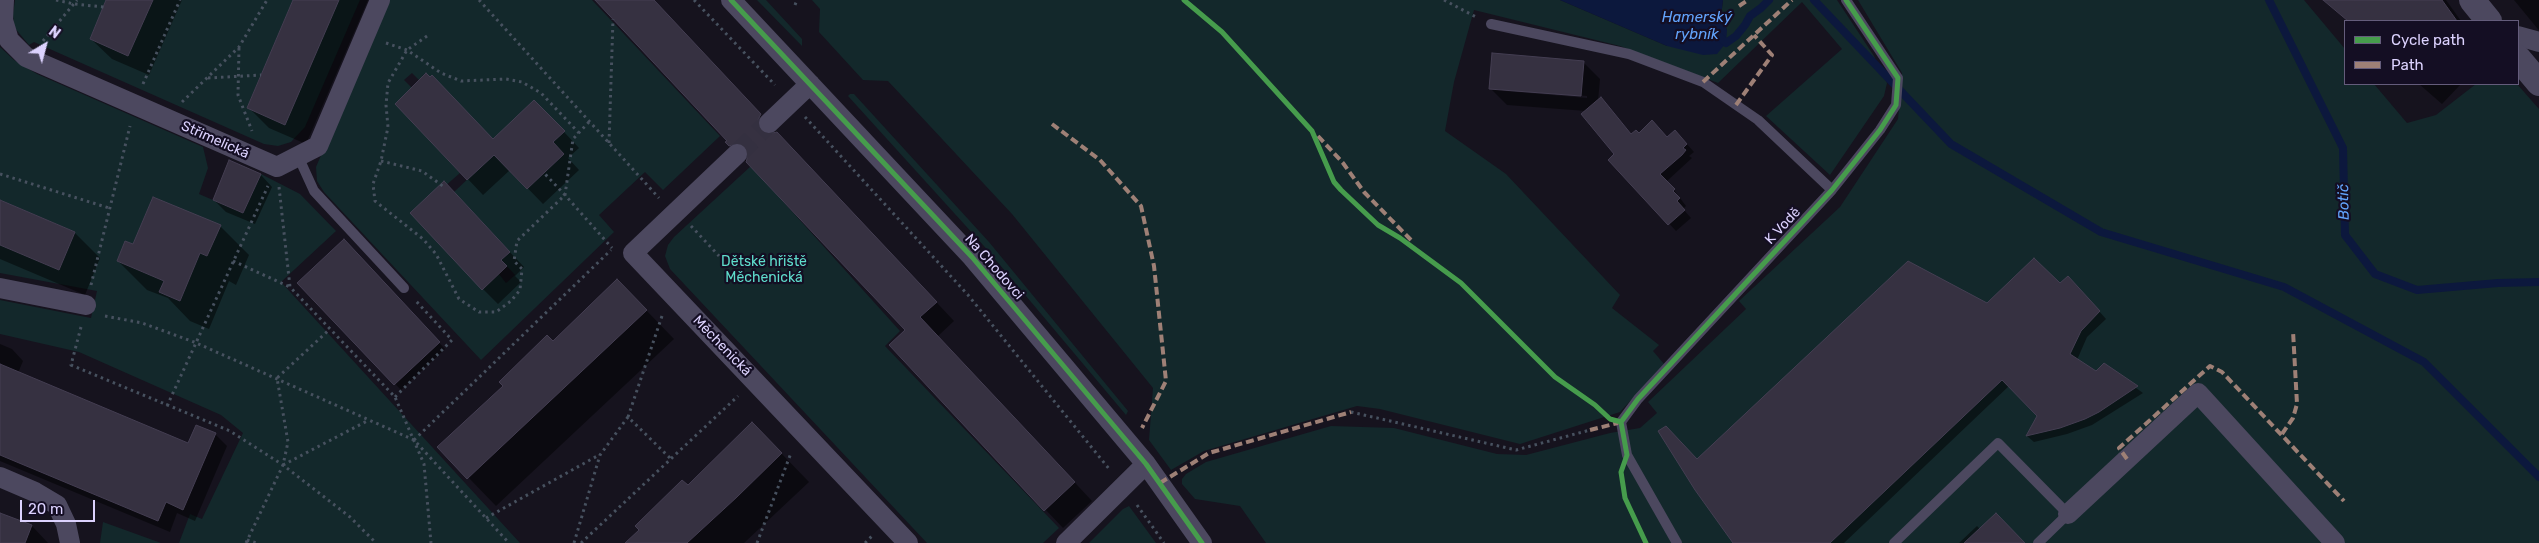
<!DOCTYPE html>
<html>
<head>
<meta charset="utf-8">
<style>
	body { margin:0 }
	#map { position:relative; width:2539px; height:543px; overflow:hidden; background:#16131e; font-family:Rubik,sans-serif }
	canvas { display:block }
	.legend { position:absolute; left:2344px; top:20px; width:175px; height:65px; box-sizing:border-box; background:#140e23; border:1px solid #645c7b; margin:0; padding:6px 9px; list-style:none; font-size:15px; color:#dcd2fe }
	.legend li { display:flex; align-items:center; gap:10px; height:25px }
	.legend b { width:25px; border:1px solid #645c7b }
	.north { position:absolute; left:20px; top:20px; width:50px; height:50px; -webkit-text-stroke:4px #140e23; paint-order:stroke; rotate:37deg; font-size:14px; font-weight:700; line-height:20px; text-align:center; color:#dcd2fe }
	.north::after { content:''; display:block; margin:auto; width:18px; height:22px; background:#dcd2fe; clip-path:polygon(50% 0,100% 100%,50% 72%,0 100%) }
	.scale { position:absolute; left:20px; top:500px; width:75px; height:22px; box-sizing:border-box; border:2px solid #dcd2fe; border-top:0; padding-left:6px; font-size:15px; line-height:18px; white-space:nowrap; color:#dcd2fe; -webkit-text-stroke:4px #140e23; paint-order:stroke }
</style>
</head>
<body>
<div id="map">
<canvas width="2539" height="543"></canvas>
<ul class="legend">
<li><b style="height:6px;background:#469c4c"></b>Cycle path</li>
<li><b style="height:6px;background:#9e8076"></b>Path</li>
</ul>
<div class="north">N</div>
<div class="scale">20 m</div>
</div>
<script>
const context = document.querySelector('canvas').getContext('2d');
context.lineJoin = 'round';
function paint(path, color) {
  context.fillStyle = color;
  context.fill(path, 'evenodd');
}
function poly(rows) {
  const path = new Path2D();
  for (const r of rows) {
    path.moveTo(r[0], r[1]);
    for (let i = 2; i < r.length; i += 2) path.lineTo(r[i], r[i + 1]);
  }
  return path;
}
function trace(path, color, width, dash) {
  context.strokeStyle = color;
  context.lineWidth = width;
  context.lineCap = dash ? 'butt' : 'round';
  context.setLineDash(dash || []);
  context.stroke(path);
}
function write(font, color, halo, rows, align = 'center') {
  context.font = font + ' Rubik,sans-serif';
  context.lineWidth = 4.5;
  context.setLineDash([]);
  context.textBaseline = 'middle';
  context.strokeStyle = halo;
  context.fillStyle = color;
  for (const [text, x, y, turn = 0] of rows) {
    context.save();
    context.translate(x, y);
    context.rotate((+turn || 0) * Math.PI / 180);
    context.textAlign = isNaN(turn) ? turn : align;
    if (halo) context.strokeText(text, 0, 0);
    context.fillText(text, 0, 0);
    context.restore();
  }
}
const green = poly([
	[15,0,106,0,90,39,128,55,153,0,293,0,247,108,339,0,360,0,305,127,291,142,278,146,264,144,34,42,29,45,14,27,13,14],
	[388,0,592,0,720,136,663,190,645,172,599,215,614,232,481,360,324,192,317,181,316,167],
	[412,73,423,84,426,82,422,76,426,73,494,141,534,100,564,131,553,142,564,154,527,189,511,173,510,139,454,192,510,252,501,260,515,275,506,283,499,274,482,290,444,187,460,173,396,104,412,88,404,80],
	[757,0,766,0,802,39,802,46],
	[812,0,1560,0,1667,46,1727,30,1721,16,1723,0,1837,0,1874,56,1887,83,1884,96,1830,175,1766,116,1842,49,1802,2,1718,83,1620,46,1474,10,1454,82,1445,131,1506,174,1620,295,1612,308,1659,345,1653,351,1664,364,1620,412,1520,444,1380,409,1357,406,1204,451,1171,470,1149,440,1153,388,1012,214,888,81,863,80,819,32,820,9],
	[1858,0,2304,0,2345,49,2345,84,2374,84,2407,123,2436,115,2476,84,2517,84,2539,109,2539,543,1266,543,1240,506,1195,499,1182,484,1182,479,1186,474,1206,462,1331,426,1394,428,1497,454,1526,455,1610,433,1640,428,1657,413,1648,402,1746,309,1739,301,1840,207,1898,119,1902,73],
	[0,47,14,60,37,74,203,147,208,168,199,194,243,213,261,174,300,194,336,231,281,282,520,543,179,543,190,514,202,519,243,433,221,415,79,352,0,334,0,300,91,318,97,291,0,273,0,245,59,270,75,232,0,200],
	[153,197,215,237,207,256,200,253,180,300,160,292,164,281,117,261,125,241,133,244],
	[850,94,854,94,989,242,1128,411,1126,415,984,246,848,96],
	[751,166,900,331,885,346,1059,528,1043,543,927,543,670,269,665,256,668,245,674,237],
	[1129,506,1156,543,1089,543,1123,509],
	[103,522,161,543,100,543]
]);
const water = poly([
	[1560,0,1723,0,1721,16,1727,30,1726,43,1717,54,1703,55,1667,46]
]);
const shadow = poly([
	[108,0,182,0,149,75,112,59,91,39],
	[295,0,368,0,306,144,269,128,248,107],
	[597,0,653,0,954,321,938,336,1092,501,1063,528,890,346,907,330,730,145,729,141],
	[2328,0,2446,0,2461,21,2348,21],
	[2514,0,2539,0,2539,30,2537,28],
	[1583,62,1600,79,1598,101,1608,106,1632,135,1667,138,1675,131,1694,152,1689,156,1692,158,1667,181,1686,206,1683,209,1691,218,1676,231,1610,160,1616,154,1586,111,1507,105,1490,88],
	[1506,89,1587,96,1587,98,1506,91],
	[2419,84,2461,84,2442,104],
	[397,104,493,141,550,117,579,148,568,158,579,170,543,204,510,170,483,195],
	[229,161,261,175,272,187,255,224,226,212,214,200],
	[459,198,524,267,515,276,521,282,498,304,483,289],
	[0,201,75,233,100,258,85,295,0,259],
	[220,226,249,255,236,285,229,281,209,329,190,321,168,298,147,290,118,261,134,245],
	[344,241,445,349,401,390,299,283],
	[2060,284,2075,284,2106,319,2087,337,2077,360,2096,372,2104,365,2143,393,2092,425,2067,434,2034,442,2027,436,2039,416,2010,385,1844,543,1735,543,1697,460,1987,304],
	[645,309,674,339,496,506,439,447,553,343],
	[0,344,12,349,23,361,18,373,189,445,215,434,227,446,195,521,177,513,170,532,0,461],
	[780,452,809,482,744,543,627,543,688,487],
	[0,513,32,526,48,543,0,543],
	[1977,526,1980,529,2024,543,1959,543]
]);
const stream = poly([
	[1814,0,1951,144,2101,232,2284,287,2424,362,2539,477],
	[2269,0,2343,148,2345,235,2375,274,2417,290,2498,283,2539,282],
	[1720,37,1726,43,1736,36,1745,25,1750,16,1761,8,1769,0]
]);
const building = poly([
	[106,0,153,0,128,56,90,39,106,0],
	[293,0,339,0,285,125,247,108,293,0],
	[595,0,654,0,761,114,758,120,760,131,766,134,777,132,937,302,920,317,1075,482,1044,511,889,345,905,330,746,162,749,152,746,146,740,143,729,146,725,142,727,141,595,0],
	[2323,0,2442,0,2457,21,2348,21,2323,0],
	[1492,53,1584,61,1581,96,1489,89,1492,53],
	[426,73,430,77,432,75,493,139,534,100,565,131,553,142,564,154,527,189,494,155,467,180,395,104,426,73],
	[1601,97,1631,134,1636,130,1639,133,1652,120,1667,137,1675,130,1687,144,1683,148,1686,150,1682,155,1660,174,1675,189,1673,191,1680,198,1677,201,1685,210,1668,225,1608,160,1614,154,1581,114,1601,97],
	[229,160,261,174,243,213,213,200,229,160],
	[444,181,510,252,501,260,507,266,482,290,410,213,444,181],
	[153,197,221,225,207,256,200,253,180,301,159,292,164,281,117,261,125,241,133,244,153,197],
	[0,200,75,232,59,270,0,245,0,200],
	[344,239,440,342,394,385,297,283,344,239],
	[2034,258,2060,283,2068,276,2100,311,2081,331,2070,354,2096,371,2104,363,2138,386,2099,412,2085,419,2060,428,2026,436,2037,416,2002,380,1830,543,1733,543,1695,490,1658,431,1666,426,1697,459,1908,261,1987,303,2034,258],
	[617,279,647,310,467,479,437,447,503,386,499,382,547,335,553,341,617,279],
	[0,364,188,443,196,425,216,433,183,510,166,502,158,521,0,455,0,364],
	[752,422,782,453,737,497,687,543,625,543,639,530,635,526,682,480,688,485,752,422],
	[0,513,32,525,25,543,0,543,0,513],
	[1996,513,2025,543,1964,543,1996,513]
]);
const minorTunnel = poly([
	[737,154,769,123]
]);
const path = poly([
	[56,0,74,4,104,7],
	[479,0,659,198],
	[694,0,775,85],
	[1444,0,1476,17],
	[795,5,797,0],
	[427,36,407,50,388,83,386,105,388,127,381,161,373,184,375,201,423,239,436,254,459,299,479,312,496,312,511,301,520,290,522,269,514,261,517,241,565,195,544,173],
	[43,41,77,0],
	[386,43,407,50,441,73,461,81,506,79,522,82,541,93,579,133],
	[239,48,238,95,252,131],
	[208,78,261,75],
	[143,84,180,0],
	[182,102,239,47,267,0],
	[805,117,968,295,1110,470],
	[589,122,573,139,565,195,612,248],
	[609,143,613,19],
	[381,161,422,171,444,187],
	[0,174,109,208],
	[279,187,290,287,395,397,424,464,431,543],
	[691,226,719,256],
	[233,261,290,287],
	[91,285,130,126],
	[105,316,142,323,194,342,414,440,509,543],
	[81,327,71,365,230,431,283,465,350,517,376,543],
	[395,397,452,340,416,301],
	[167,406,268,186],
	[1351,412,1516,450,1590,430],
	[628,417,662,316],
	[414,440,611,250],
	[283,465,369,420],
	[1137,505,1164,543],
	[486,518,599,455],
	[247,540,257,543],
	[246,543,283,465,288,442,277,378,330,329],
	[574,543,600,455,628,417,671,459],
	[581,543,738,396],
	[757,543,791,453],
	[865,543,872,536]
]);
const service = poly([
	[1491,24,1629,54,1703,82,1758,120,1832,190],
	[298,156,314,191,404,288],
	[1677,543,1627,455,1621,422,1638,399,1832,190,1880,130,1896,105,1898,78,1846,0],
	[1894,543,1998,443,2068,514,2038,543]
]);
const minor = poly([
	[4,0,3,20,9,40,26,57,277,167,318,146,380,0],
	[731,0,972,257,1146,464,1202,543],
	[2518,36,2539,42],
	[769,123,810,84],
	[737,154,633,253,908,543],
	[0,288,86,305],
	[0,477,35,492,57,505,66,524,70,543],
	[2068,514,2198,393,2335,543],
	[1066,543,1146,464]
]);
const tertiary = poly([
	[2472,0,2489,21],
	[2518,58,2539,83]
]);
const quiet = poly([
	[1739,6,1748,0],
	[1703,82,1792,0],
	[1736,105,1772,55,1754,35],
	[1052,124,1100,160,1141,206,1154,266,1166,381,1142,428],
	[1318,136,1343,163,1364,192,1411,240],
	[1590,430,1618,423],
	[2282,434,2293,418,2297,404,2293,331],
	[2127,459,2119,448,2210,366,2222,372,2344,501],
	[1160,483,1209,453,1351,412]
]);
const cycleway = poly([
	[731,0,972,257,1146,464,1202,543],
	[1184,0,1222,32,1312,131,1334,182,1341,190,1378,225,1400,238,1461,283,1555,377,1595,405,1610,419,1621,422],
	[1646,543,1625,498,1621,472,1627,455,1621,422,1638,399,1832,190,1880,130,1896,105,1898,78,1846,0]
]);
const streetNames = [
	["Střimelická",215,140,24],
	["K Vodě",1783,226,-47],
	["Na Chodovci",994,267,49],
	["Měchenická",722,346,46]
];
const parkNames = [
	["Dětské hřiště",764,262],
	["Měchenická",764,278]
];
const waterNames = [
	["Hamerský",1697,18],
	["rybník",1697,35],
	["Botič",2344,202,-91]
];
paint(green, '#13282b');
paint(water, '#0c183d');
paint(shadow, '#0007');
trace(stream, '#0c183d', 8);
paint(building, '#363141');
trace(building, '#443e52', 1);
trace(minorTunnel, '#343040', 20, [20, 10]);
trace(path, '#47515f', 3, [2.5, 4]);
trace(service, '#4c485f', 10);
trace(minor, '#4c485f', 20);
trace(tertiary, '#4c485f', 26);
trace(quiet, '#9e8076', 4, [8, 4]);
trace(cycleway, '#469c4c', 5);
write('14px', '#dcd2fe', '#140e23', streetNames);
write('14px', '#5fddcc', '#140e23', parkNames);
write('italic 15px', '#62a3fc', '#140e23', waterNames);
</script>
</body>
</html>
